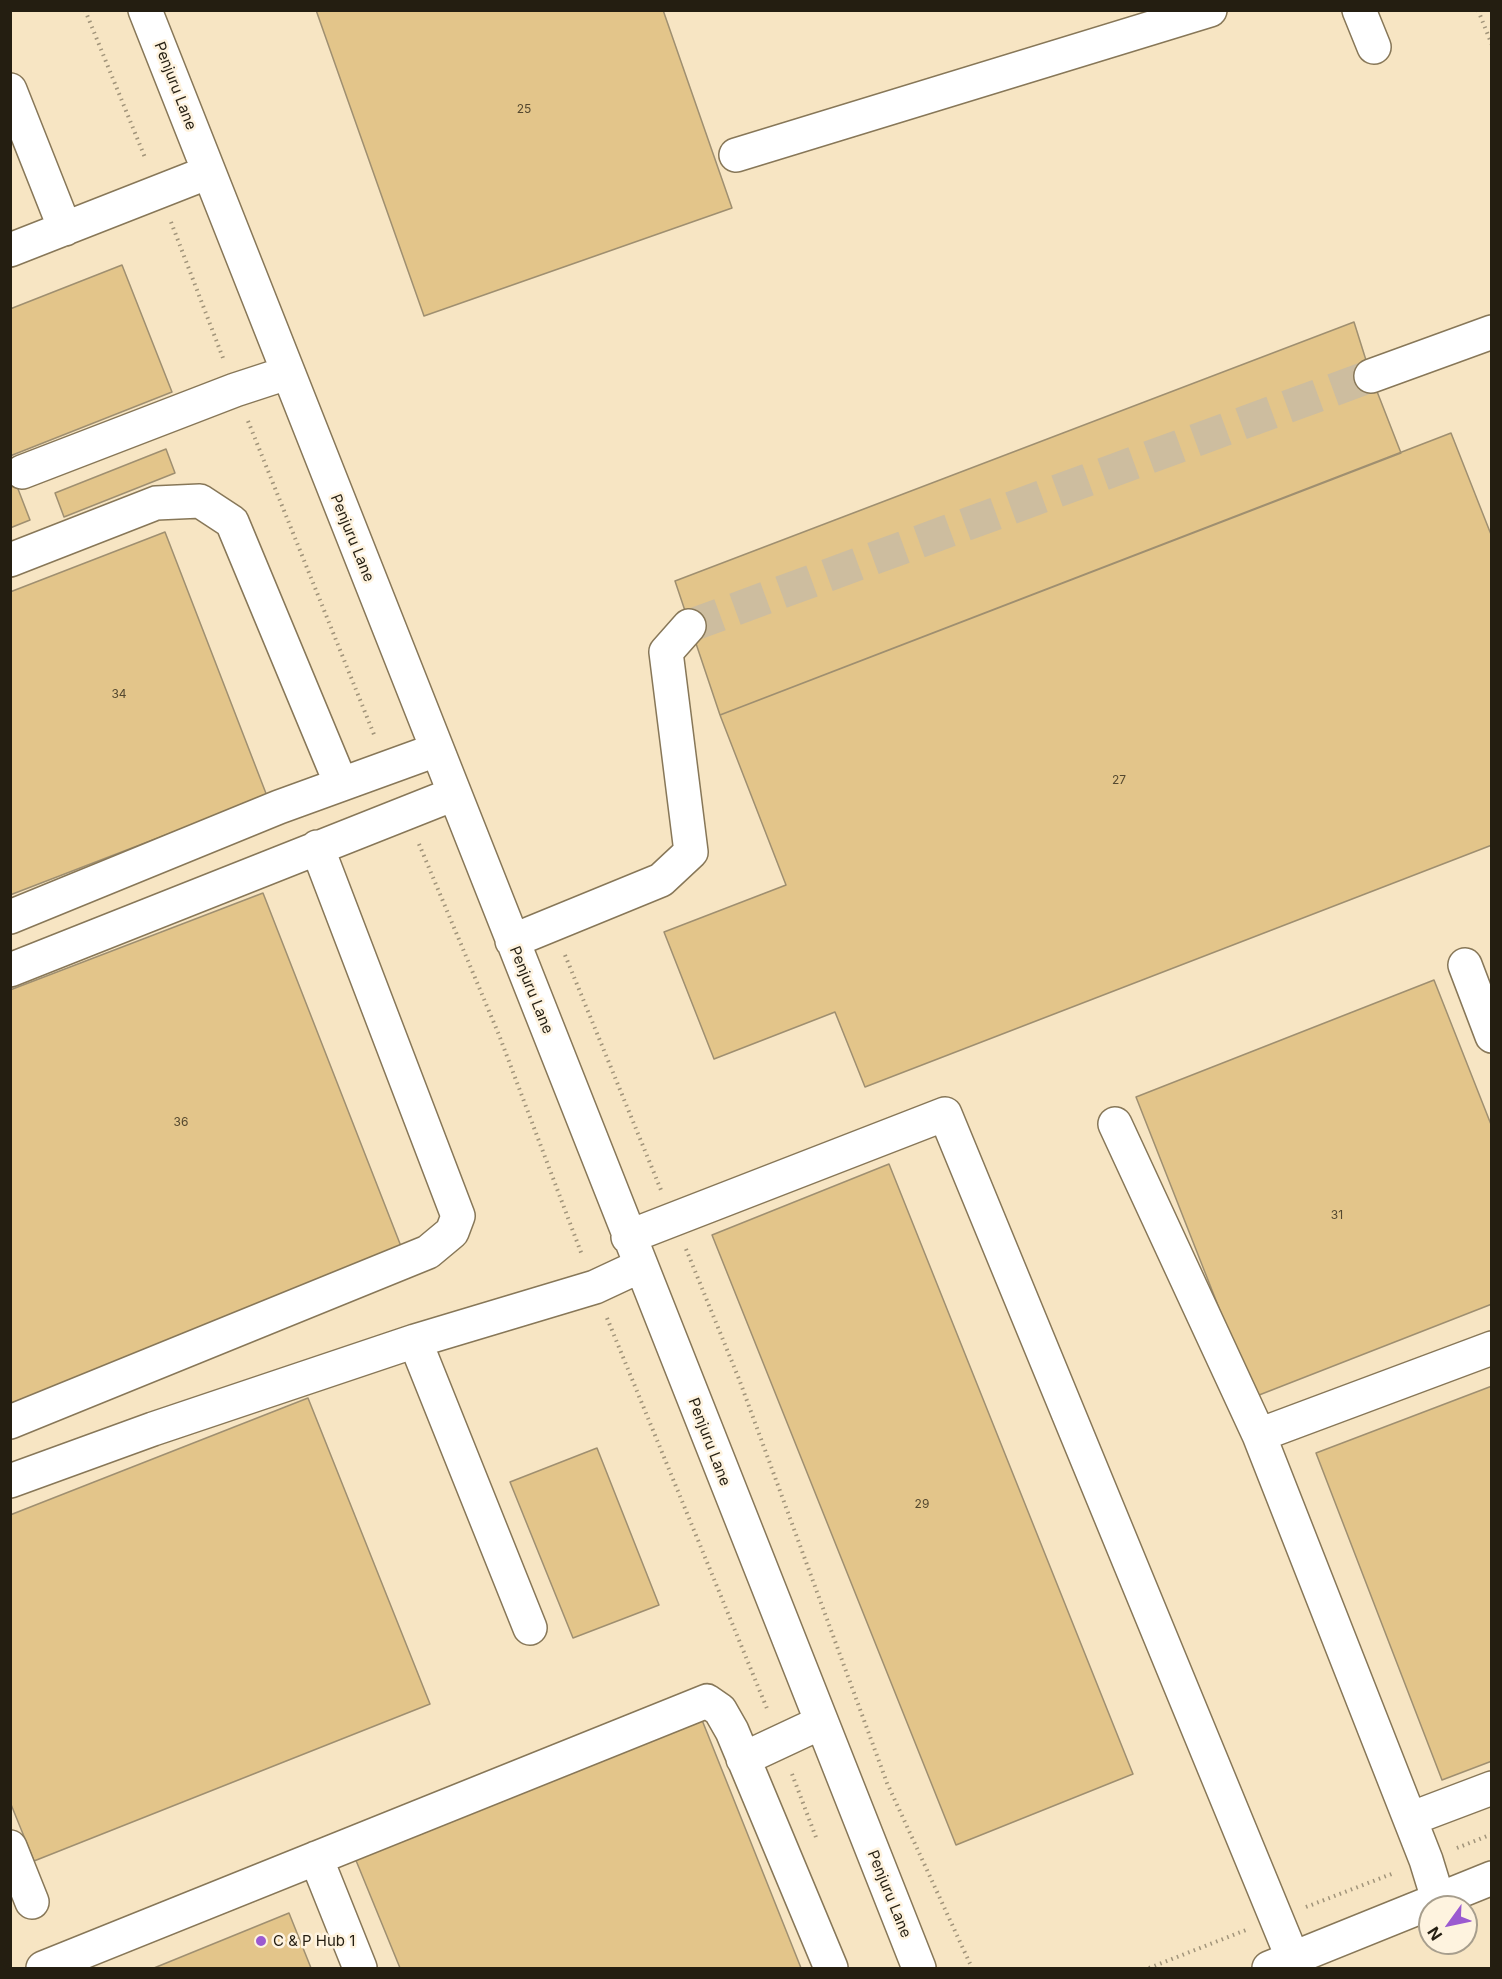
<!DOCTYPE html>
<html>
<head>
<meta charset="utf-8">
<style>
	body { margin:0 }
	#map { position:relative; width:1502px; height:1979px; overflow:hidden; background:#f7e5c3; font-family:Inter,sans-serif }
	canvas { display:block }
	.frame { position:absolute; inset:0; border:12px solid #241e11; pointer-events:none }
	.north { position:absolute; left:1418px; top:1895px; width:60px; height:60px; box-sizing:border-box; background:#fef3df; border:2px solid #a79e8d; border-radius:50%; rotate:237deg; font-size:16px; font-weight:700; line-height:24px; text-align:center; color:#241e11 }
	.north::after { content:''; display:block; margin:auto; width:21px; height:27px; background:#9b5ad0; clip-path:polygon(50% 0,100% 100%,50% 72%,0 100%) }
</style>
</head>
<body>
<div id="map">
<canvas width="1502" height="1979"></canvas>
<div class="frame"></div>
<div class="north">N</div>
</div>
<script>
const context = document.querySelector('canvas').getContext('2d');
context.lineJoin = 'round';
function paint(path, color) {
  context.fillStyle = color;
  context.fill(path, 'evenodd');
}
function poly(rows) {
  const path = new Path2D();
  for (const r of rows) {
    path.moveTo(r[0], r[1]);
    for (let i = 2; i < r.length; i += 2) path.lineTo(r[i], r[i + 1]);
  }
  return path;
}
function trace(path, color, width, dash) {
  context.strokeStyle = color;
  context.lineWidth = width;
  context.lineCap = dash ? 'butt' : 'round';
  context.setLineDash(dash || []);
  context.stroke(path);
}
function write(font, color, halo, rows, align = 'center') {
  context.font = font + ' Inter,sans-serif';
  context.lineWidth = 5;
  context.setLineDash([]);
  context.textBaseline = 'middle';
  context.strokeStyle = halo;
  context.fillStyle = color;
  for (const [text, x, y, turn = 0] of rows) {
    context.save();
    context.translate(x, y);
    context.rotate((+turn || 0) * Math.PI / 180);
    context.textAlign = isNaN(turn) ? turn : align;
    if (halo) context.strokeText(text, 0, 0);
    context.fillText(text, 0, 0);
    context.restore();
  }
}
const building = poly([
	[316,10,663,10,732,208,424,316,316,10],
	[122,265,172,392,10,456,10,309,122,265],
	[1354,322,1371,376,1401,453,720,715,675,581,1354,322],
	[1451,433,1492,537,1492,845,865,1087,835,1012,714,1059,664,932,786,885,720,715,1451,433],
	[166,449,175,473,64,517,55,493,166,449],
	[13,476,30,520,10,528,10,477,13,476],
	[165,532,267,796,10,895,10,592,165,532],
	[263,893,404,1254,10,1407,10,990,263,893],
	[1434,980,1492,1127,1492,1304,1254,1397,1136,1097,1434,980],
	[889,1164,1133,1774,956,1845,712,1235,889,1164],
	[1492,1386,1492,1761,1442,1780,1316,1453,1492,1386],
	[308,1398,430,1704,34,1861,10,1802,10,1515,308,1398],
	[597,1448,659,1605,573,1638,510,1482,597,1448],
	[702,1720,801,1968,400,1968,355,1858,702,1720],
	[289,1913,311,1968,154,1968,289,1913]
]);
const minorTunnel = poly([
	[689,626,1371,376]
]);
const path = poly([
	[85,10,146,160],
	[1478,10,1492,45],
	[171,222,223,358],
	[248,421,375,737],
	[419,844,499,1035,582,1255],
	[565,955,661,1190],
	[686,1249,739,1379,887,1783,972,1968],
	[607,1318,768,1711],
	[792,1774,817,1840],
	[1457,1848,1492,1834],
	[1306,1907,1394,1873],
	[1149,1968,1246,1930]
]);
const minor = poly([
	[145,10,919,1968],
	[1359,10,1374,47],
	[10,90,65,229],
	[736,155,1210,10],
	[10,250,209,172],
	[1371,376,1492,332],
	[22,472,235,390,287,373],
	[10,560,156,503,200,501,232,522,341,784],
	[10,917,279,807,436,750],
	[512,941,661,880,691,852,666,652,689,626],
	[1465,965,1492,1036],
	[10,970,454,794],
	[1115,1124,1259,1435,1426,1860,1438,1899],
	[628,1237,945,1114,1293,1959],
	[415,1341,530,1628],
	[10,1422,428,1252,452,1232,458,1216,317,847],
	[1259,1435,1492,1348],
	[10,1481,153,1429,415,1341,595,1287,640,1266],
	[743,1759,820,1723],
	[1410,1819,1492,1788],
	[10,1847,32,1902],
	[316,1858,360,1968],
	[43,1968,707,1701,720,1710,732,1731,831,1968],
	[1269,1968,1492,1878]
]);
const markers = [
	[261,1941,6,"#9b5ad0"]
];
const numberNames = [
	["25",524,109],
	["34",119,694],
	["27",1119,780],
	["36",181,1122],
	["31",1337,1215],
	["29",922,1504]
];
const streetNames = [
	["Penjuru Lane",175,86,69],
	["Penjuru Lane",352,538,68],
	["Penjuru Lane",531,990,68],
	["Penjuru Lane",709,1442,69],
	["Penjuru Lane",889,1894,68]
];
const poiNames = [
	["C & P Hub 1",273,1941]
];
paint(building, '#e3c58a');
trace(building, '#9f8f70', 1.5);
trace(minorTunnel, '#cdbd9f', 33, [33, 16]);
trace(minor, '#877758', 36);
trace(path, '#a1947a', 4, [1.5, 4.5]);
trace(minor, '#fff', 33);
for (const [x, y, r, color] of markers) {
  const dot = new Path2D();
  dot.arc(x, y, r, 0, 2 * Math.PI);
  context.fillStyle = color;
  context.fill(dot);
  trace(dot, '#fef3df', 2);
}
write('12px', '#54482f', null, numberNames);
write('15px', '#241e11', '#fef3df', streetNames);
write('15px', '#241e11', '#fef3df', poiNames, 'left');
</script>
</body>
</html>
